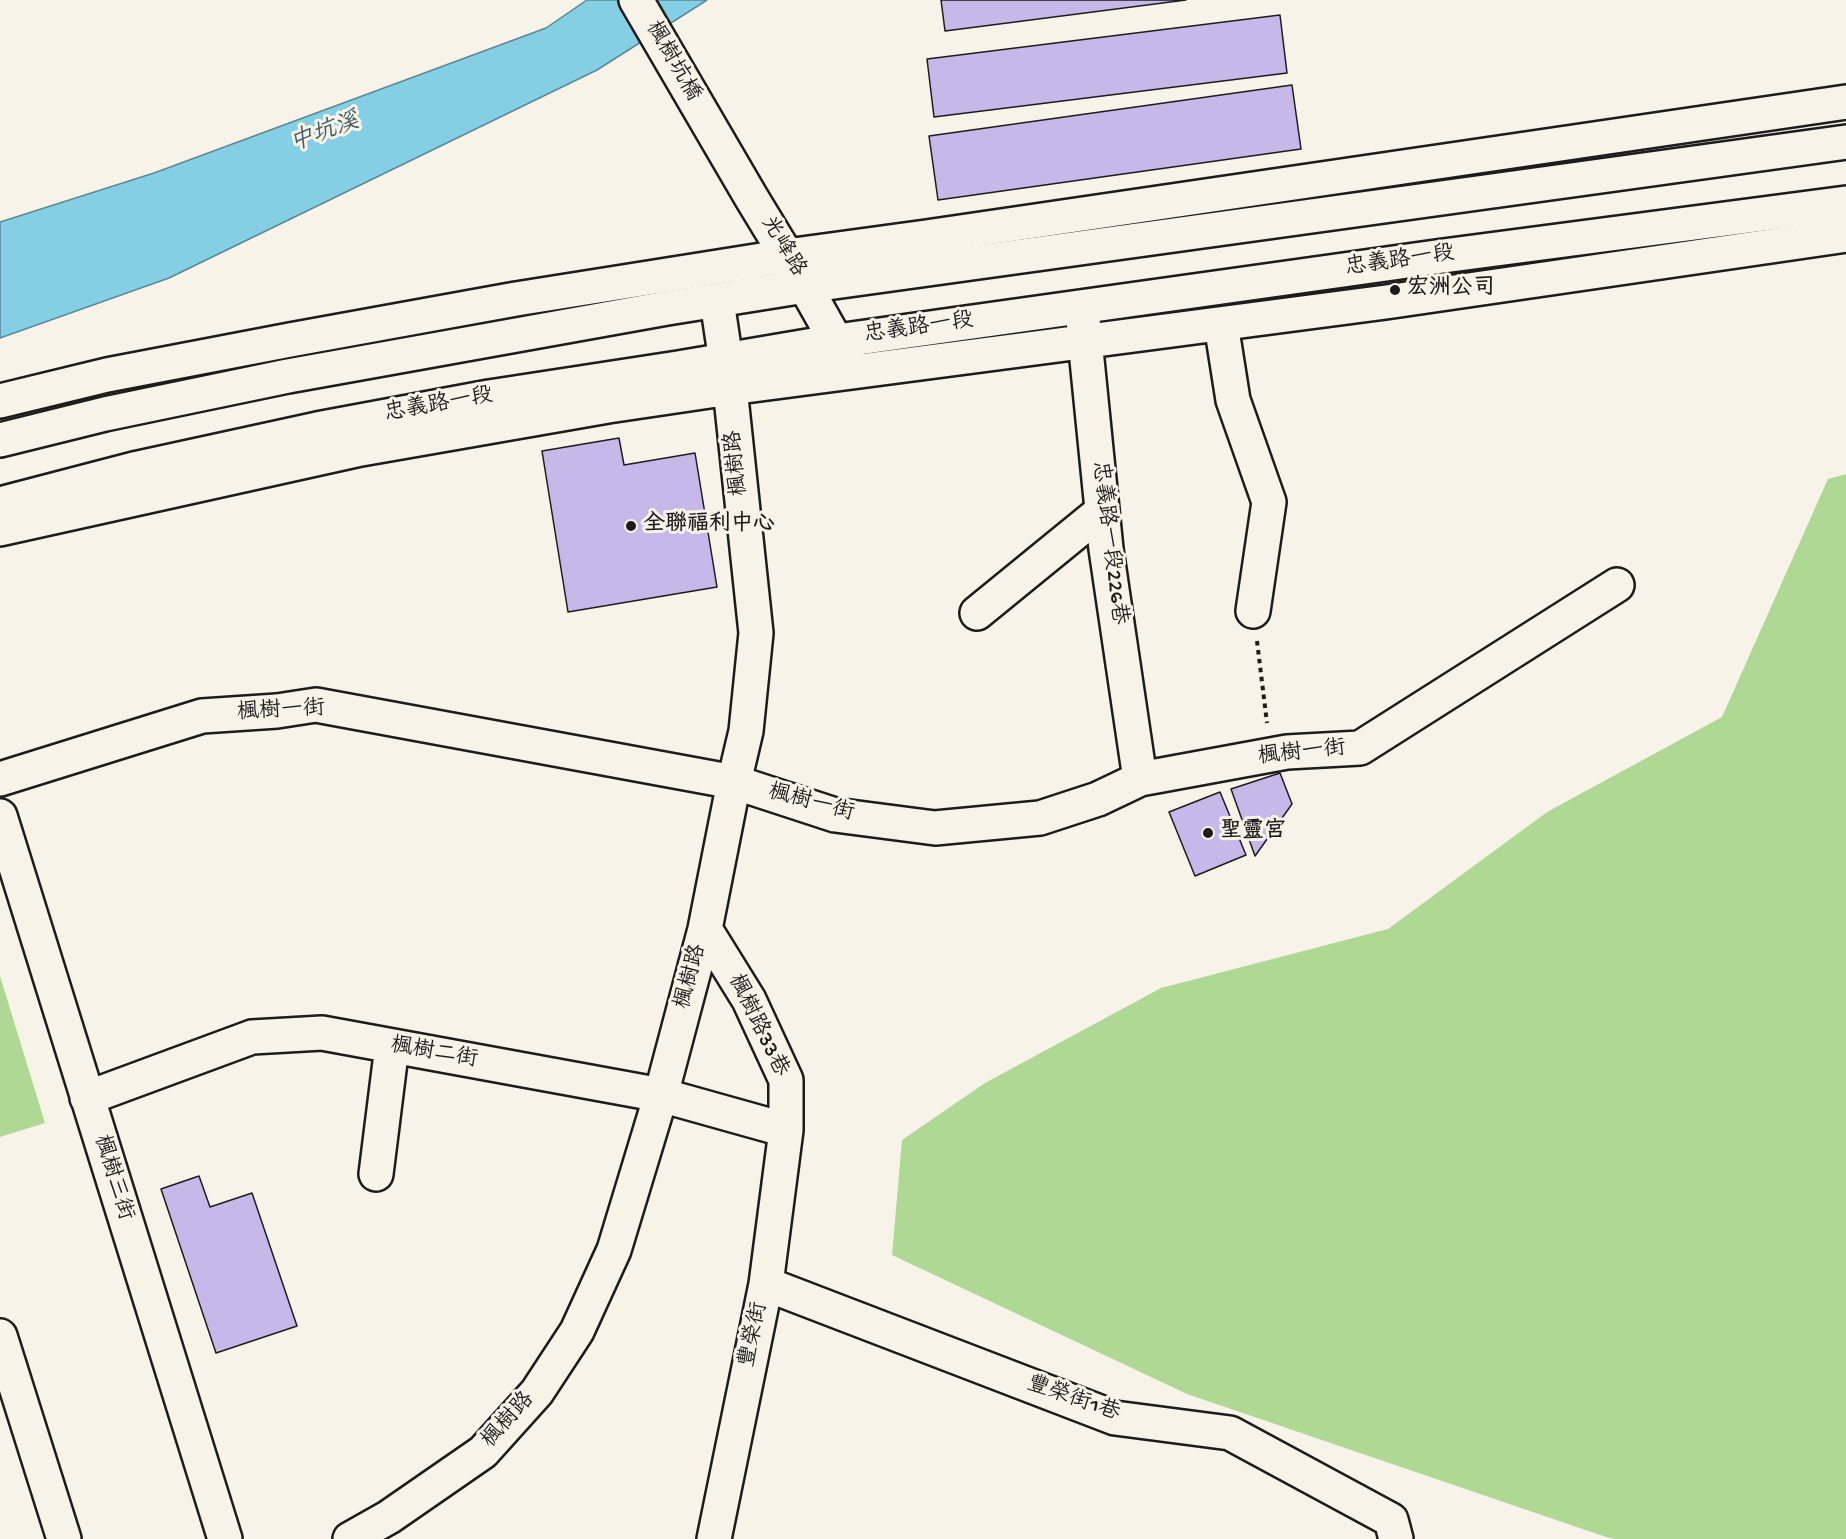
<!DOCTYPE html>
<html>
<head>
<meta charset="utf-8">
<style>
	body { margin:0 }
	canvas { display:block; background:#f7f3e8 }
</style>
</head>
<body>
<canvas width="1846" height="1539"></canvas>
<script>
const context = document.querySelector('canvas').getContext('2d');
context.lineJoin = 'round';
function paint(path, color) {
  context.fillStyle = color;
  context.fill(path, 'evenodd');
}
function poly(rows) {
  const path = new Path2D();
  for (const r of rows) {
    path.moveTo(r[0], r[1]);
    for (let i = 2; i < r.length; i += 2) path.lineTo(r[i], r[i + 1]);
  }
  return path;
}
function trace(path, color, width, dash) {
  context.strokeStyle = color;
  context.lineWidth = width;
  context.lineCap = dash ? 'butt' : 'round';
  context.setLineDash(dash || []);
  context.stroke(path);
}
function write(font, color, halo, rows, align = 'center') {
  context.font = font + ' "Gochi Hand","LXGW WenKai TC",sans-serif';
  context.lineWidth = 6;
  context.setLineDash([]);
  context.textBaseline = 'middle';
  context.strokeStyle = halo;
  context.fillStyle = color;
  for (const [text, x, y, turn = 0] of rows) {
    context.save();
    context.translate(x, y);
    context.rotate((+turn || 0) * Math.PI / 180);
    context.textAlign = isNaN(turn) ? turn : align;
    if (halo) context.strokeText(text, 0, 0);
    context.fillText(text, 0, 0);
    context.restore();
  }
}
const green = poly([
	[1846,474,1846,1539,1615,1539,1606,1537,1187,1394,892,1255,902,1140,985,1083,1161,988,1388,929,1547,812,1722,717,1828,479],
	[0,976,45,1123,0,1137]
]);
const water = poly([
	[587,0,707,0,597,70,169,278,0,338,0,222,154,173,546,28,587,0]
]);
const building = poly([
	[941,0,1186,0,945,31,941,0],
	[1280,15,1287,73,934,117,927,59,1280,15],
	[1292,85,1301,149,938,200,929,136,1292,85],
	[619,438,624,465,695,453,717,587,568,612,542,451,619,438],
	[1280,773,1292,804,1255,856,1231,789,1280,773],
	[1220,792,1246,855,1195,876,1169,812,1220,792],
	[199,1176,210,1207,252,1193,297,1326,216,1353,161,1189,199,1176]
]);
const path = poly([
	[1257,641,1267,723]
]);
const minor = poly([
	[636,0,751,197,805,286,850,366],
	[1083,320,1106,549,1140,779],
	[1221,324,1233,400,1269,502,1253,611],
	[0,401,107,375,290,340,516,299,787,256,926,237,1846,102],
	[0,529,361,449,608,406,730,388,1386,302,1846,235],
	[977,613,1102,511],
	[0,779,202,716,277,711,316,705,734,782,835,815,935,828,1040,818,1098,799,1140,779,1287,752,1360,748,1617,585],
	[0,816,225,1539],
	[705,929,749,1000,786,1080,786,1130,766,1284,714,1539],
	[87,1098,252,1037,322,1033,661,1095,786,1130],
	[376,1174,392,1046],
	[766,1284,1115,1418,1230,1433,1391,1520,1396,1539],
	[0,1336,64,1539],
	[350,1539,389,1517,483,1452,537,1392,577,1331,614,1250,661,1095,705,929,734,782,746,731,756,633,730,388,717,301]
]);
const major = poly([
	[0,440,105,414,288,376,667,308,805,286,1846,142],
	[0,504,138,468,317,429,489,397,678,368,837,341,1443,256,1846,203]
]);
const markers = [
	[1395,290,6,"#1c1c1c"],
	[631,526,6,"#1c1c1c"],
	[1208,833,6,"#1c1c1c"]
];
const streetNames = [
	["楓樹坑橋",672,62,60],
	["光峰路",782,247,59],
	["忠義路一段",1400,262,-8],
	["忠義路一段",919,329,-8],
	["忠義路一段",439,406,-10],
	["楓樹路",738,463,-96],
	["忠義路一段226巷",1108,543,83],
	["楓樹一街",281,712,-3],
	["楓樹一街",1302,754,-6],
	["楓樹一街",811,804,15],
	["楓樹路",692,977,-75],
	["楓樹路33巷",757,1026,64],
	["楓樹二街",434,1054,10],
	["楓樹三街",112,1178,73],
	["豐榮街",755,1335,-78],
	["豐榮街1巷",1073,1400,19],
	["楓樹路",509,1421,-48]
];
const poiNames = [
	["宏洲公司",1407,290],
	["全聯福利中心",643,526],
	["聖靈宮",1220,833]
];
const waterNames = [
	["中坑溪",325,134,-20]
];
paint(green, '#b0d895');
paint(water, '#85cfe5');
trace(water, '#5b8795', 1.5);
paint(building, '#c7b8e9');
trace(building, '#1c1c1c', 1.5);
trace(minor, '#1c1c1c', 38);
trace(major, '#1c1c1c', 38);
trace(path, '#1c1c1c', 4, [4.5, 4.5]);
trace(minor, '#f7f3e8', 33);
trace(major, '#f7f3e8', 33);
for (const [x, y, r, color] of markers) {
  const dot = new Path2D();
  dot.arc(x, y, r, 0, 2 * Math.PI);
  context.fillStyle = color;
  context.fill(dot);
  trace(dot, '#f7f3e8', 2);
}
write('22px', '#1c1c1c', '#f7f3e8', streetNames);
write('bold 22px', '#1c1c1c', '#f7f3e8', poiNames, 'left');
write('italic 24px', '#415b62', '#f7f3e8', waterNames);
</script>
</body>
</html>
